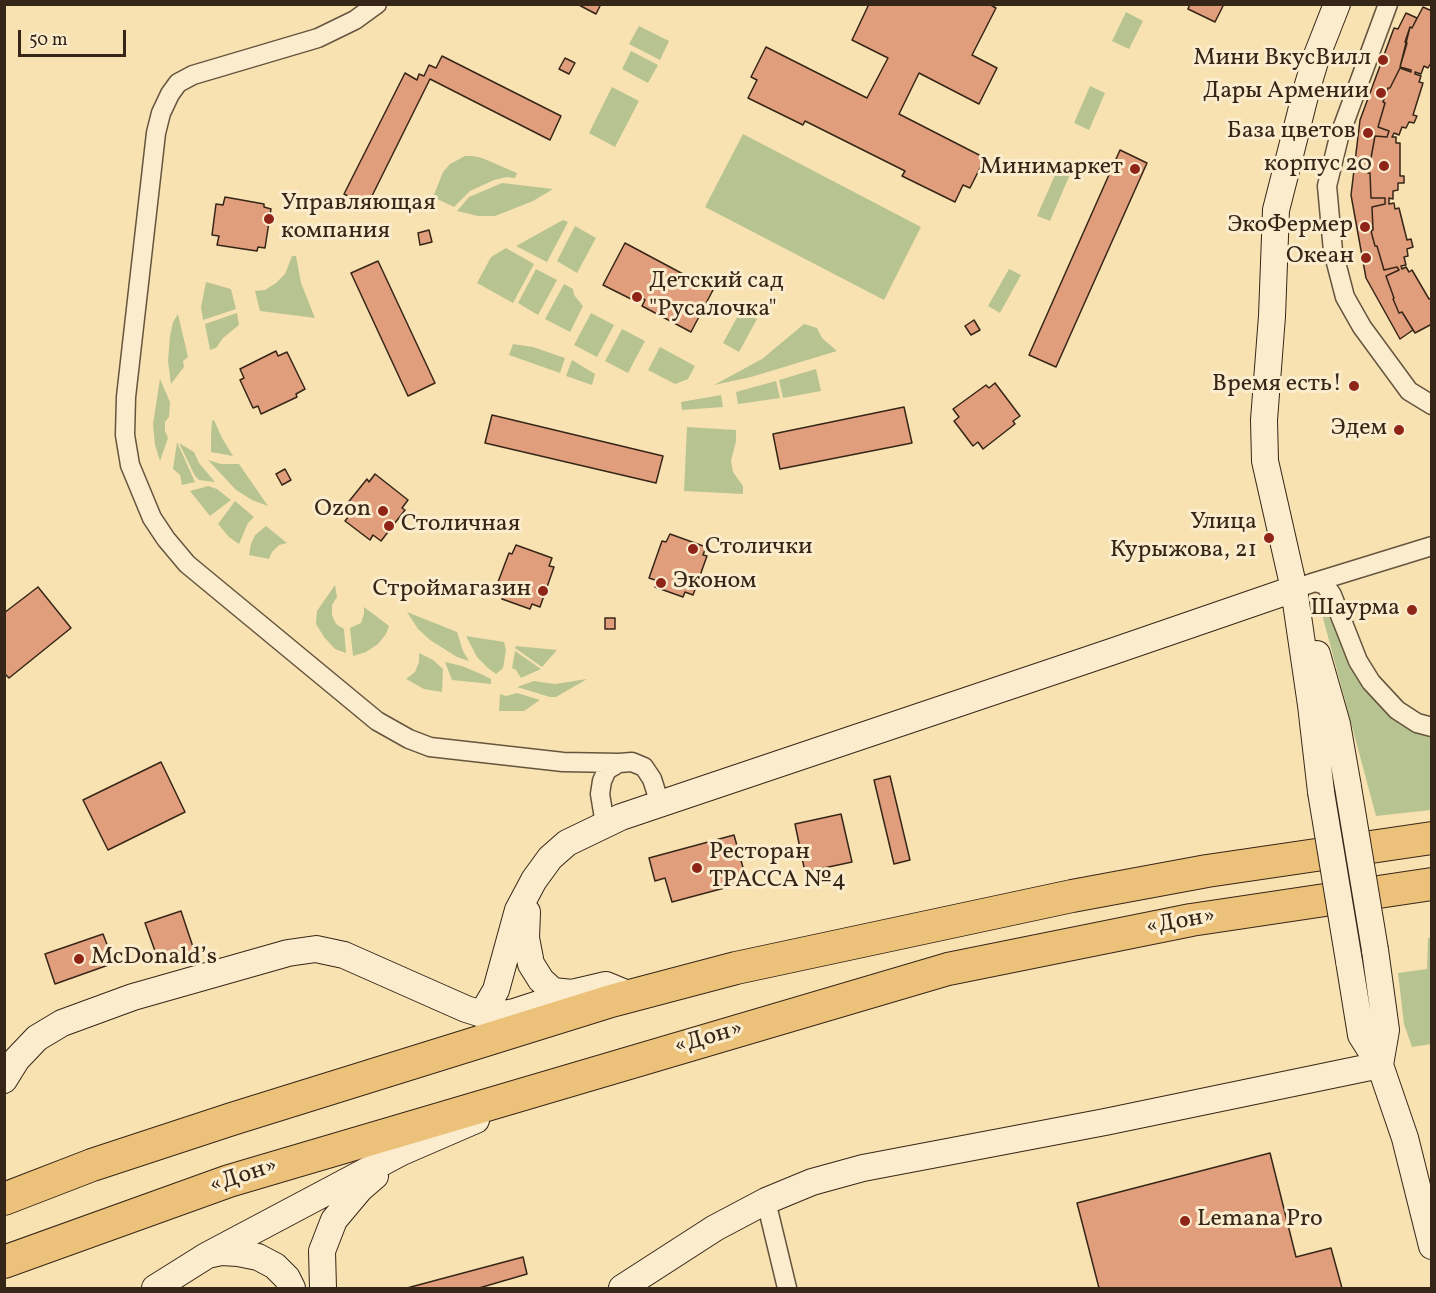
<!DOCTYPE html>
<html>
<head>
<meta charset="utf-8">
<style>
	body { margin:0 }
	#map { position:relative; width:1436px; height:1293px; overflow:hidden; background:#f8e2b2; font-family:Vollkorn,serif }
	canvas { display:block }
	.frame { position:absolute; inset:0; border:6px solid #362617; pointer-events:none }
	.scale { position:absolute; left:18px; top:30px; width:108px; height:27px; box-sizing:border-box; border:3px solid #362617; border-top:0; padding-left:8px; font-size:18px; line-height:21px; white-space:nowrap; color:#362617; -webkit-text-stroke:4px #faeccd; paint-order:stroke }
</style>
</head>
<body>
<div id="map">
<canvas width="1436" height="1293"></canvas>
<div class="frame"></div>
<div class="scale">50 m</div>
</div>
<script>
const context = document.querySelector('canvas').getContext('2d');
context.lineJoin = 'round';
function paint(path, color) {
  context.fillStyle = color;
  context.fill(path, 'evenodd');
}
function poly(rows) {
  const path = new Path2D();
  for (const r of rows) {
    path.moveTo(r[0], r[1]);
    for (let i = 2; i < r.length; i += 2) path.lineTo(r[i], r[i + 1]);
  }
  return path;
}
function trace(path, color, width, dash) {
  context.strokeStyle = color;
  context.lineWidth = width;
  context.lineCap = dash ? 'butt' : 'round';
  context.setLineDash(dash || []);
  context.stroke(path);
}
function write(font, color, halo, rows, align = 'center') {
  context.font = font + ' Vollkorn,serif';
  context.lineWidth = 6;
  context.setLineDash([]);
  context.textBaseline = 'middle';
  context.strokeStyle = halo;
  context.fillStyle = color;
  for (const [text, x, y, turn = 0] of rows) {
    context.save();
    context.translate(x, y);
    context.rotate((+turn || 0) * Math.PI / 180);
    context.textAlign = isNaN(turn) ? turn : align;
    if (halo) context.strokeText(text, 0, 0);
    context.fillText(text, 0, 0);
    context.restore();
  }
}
const green = poly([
	[1126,12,1143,21,1129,49,1112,41],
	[639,26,669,41,660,60,629,44],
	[631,51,658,65,648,83,622,69],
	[1090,86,1105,93,1089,130,1074,123],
	[612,87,639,101,615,147,589,133],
	[743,134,921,227,884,300,705,207],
	[465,156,473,156,482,158,517,173,515,178,507,177,494,180,470,191,454,207,433,197,443,172,450,164],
	[1059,166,1071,172,1050,221,1037,216],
	[502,183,553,189,533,201,495,216,478,216,457,211,469,197],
	[563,220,568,222,547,262,516,246],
	[575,226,596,238,577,273,557,261],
	[506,248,534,264,513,303,477,283,491,257],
	[292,256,296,256,301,283,315,318,260,311,255,291,265,290,276,283,285,274],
	[536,269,557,280,538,315,518,303],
	[1009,269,1021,275,1000,313,988,306],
	[206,282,231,289,236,309,203,320,201,307],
	[564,284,573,289,574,295,583,306,570,332,545,319],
	[741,310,757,319,739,352,723,343],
	[237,313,239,325,223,338,216,348,210,350,205,324],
	[591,313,614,325,597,357,574,345],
	[178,314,188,357,183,361,184,367,171,384,168,361,170,336,173,322],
	[804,324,817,328,822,338,837,351,751,377,714,385,762,359],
	[622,329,645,341,628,373,605,361],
	[513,344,533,347,565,358,560,373,509,355],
	[660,347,695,366,688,379,675,384,648,370],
	[572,360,595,374,592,385,566,376],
	[816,369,821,391,783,398,779,380],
	[160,379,170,402,169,417,165,422,165,431,168,438,160,461,155,445,153,424],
	[776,381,780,398,738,404,736,392],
	[721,395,723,407,682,410,681,402],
	[214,420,222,438,233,456,211,452,211,435,212,421],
	[687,427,736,430,736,441,731,461,733,472,743,486,743,494,684,491],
	[177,442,195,482,182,485,180,475,173,469],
	[179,443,194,452,199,463,215,482,199,480,195,476],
	[208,460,221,464,239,464,268,506,252,500,236,490],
	[208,486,217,489,231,500,210,516,190,491],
	[235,501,254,517,248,523,239,544,229,537,218,524],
	[266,526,287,543,279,545,272,552,269,559,249,555,251,544,255,535],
	[335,585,337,597,332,605,332,615,336,624,344,629,346,653,335,649,324,637,316,624,317,611],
	[1327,599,1358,681,1415,725,1431,726,1431,810,1376,816,1319,603],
	[364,607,389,626,386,634,378,644,366,652,353,656,350,628,361,623,364,614],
	[407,612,457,632,463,651,469,661,457,657,430,640,418,629],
	[466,636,504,642,506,650,503,668,496,674,488,668,477,657],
	[516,646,557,650,542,667,515,648],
	[515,651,541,669,521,678,516,670,512,668],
	[419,653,433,660,443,669,442,692,424,689,406,679,415,672,419,662],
	[445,662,462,666,481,674,491,679,491,684,452,680],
	[587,679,556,697,550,697,517,687,534,681,555,684],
	[517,693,540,700,524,711,499,711,500,694,506,696],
	[1428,938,1432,938,1431,1044,1412,1047,1404,1024,1398,973,1427,969]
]);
const building = poly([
	[577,4,601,4,596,14,577,4],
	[869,4,989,4,996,8,972,55,997,68,979,104,919,73,899,114,985,158,970,188,963,185,955,202,902,176,905,171,805,121,803,125,748,98,757,80,751,77,766,47,867,98,888,58,852,40,869,4],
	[1190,4,1224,4,1215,22,1188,9,1190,4],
	[1423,7,1432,11,1432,61,1428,68,1424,66,1421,74,1415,72,1415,74,1421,76,1419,82,1423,83,1413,115,1417,116,1414,123,1409,122,1406,128,1402,127,1399,135,1394,133,1392,137,1396,137,1396,143,1400,143,1400,176,1404,176,1404,183,1398,183,1398,190,1393,191,1393,199,1389,198,1389,204,1394,203,1395,209,1399,208,1407,240,1411,239,1413,247,1407,249,1408,256,1404,257,1406,265,1401,266,1402,269,1406,267,1409,272,1412,270,1429,299,1432,298,1432,324,1415,333,1402,312,1399,313,1393,299,1394,298,1386,276,1399,270,1397,267,1384,270,1377,246,1375,246,1371,231,1373,230,1372,207,1385,204,1385,198,1371,198,1370,173,1368,173,1369,158,1371,158,1375,136,1387,137,1389,131,1378,127,1385,103,1383,102,1388,88,1390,88,1400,68,1411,72,1411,70,1400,67,1410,27,1412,28,1423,7],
	[1406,13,1417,18,1412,28,1410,27,1405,42,1407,43,1400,67,1411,70,1411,72,1400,68,1390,88,1388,88,1383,102,1385,103,1378,127,1389,131,1387,137,1375,136,1371,158,1369,158,1368,173,1370,173,1371,198,1385,198,1385,204,1372,207,1373,230,1371,231,1375,246,1377,246,1384,270,1397,267,1399,270,1386,276,1394,298,1393,299,1399,313,1402,312,1413,330,1400,339,1366,278,1351,195,1360,120,1394,28,1398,29,1406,13],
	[442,56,561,116,550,140,430,79,367,206,344,194,405,73,417,80,419,74,424,76,429,65,436,68,442,56],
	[565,58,575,63,569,74,559,69,565,58],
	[1120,150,1147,163,1056,367,1029,355,1120,150],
	[225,197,264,204,264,207,271,209,265,248,258,247,257,251,217,245,219,236,212,235,216,204,223,205,225,197],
	[429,230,432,242,420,245,418,233,429,230],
	[625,243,713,290,691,332,642,306,645,300,634,294,631,299,603,285,625,243],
	[378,261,435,383,408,396,351,273,378,261],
	[974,320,980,330,971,335,965,326,974,320],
	[276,351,278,356,287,352,305,389,296,394,297,397,261,414,258,406,253,408,240,380,244,378,240,369,276,351],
	[995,383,1020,416,1013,421,1015,424,983,449,978,442,973,446,954,421,959,417,953,409,986,385,989,388,995,383],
	[904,407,912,443,780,469,773,434,904,407],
	[492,415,663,456,656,483,485,443,492,415],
	[285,469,291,480,282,485,276,474,285,469],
	[375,474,408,500,402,508,405,510,381,541,373,535,370,540,345,521,349,516,342,510,367,479,369,482,375,474],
	[670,534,706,547,703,555,707,556,693,595,685,592,683,597,655,587,658,581,649,578,662,541,666,542,670,534],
	[516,545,552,558,549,566,554,567,540,607,532,604,530,609,502,599,504,593,495,590,509,553,512,554,516,545],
	[38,587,71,628,9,678,4,673,4,613,38,587],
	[605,618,615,618,615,629,605,629,605,618],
	[161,762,185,812,108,850,83,800,161,762],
	[890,776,910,860,894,864,874,780,890,776],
	[841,814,852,862,805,872,795,824,841,814],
	[734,835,747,882,672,902,665,878,655,881,649,858,734,835],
	[181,911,195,953,160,965,145,923,181,911],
	[103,934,114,963,55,984,45,954,103,934],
	[1270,1153,1296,1257,1331,1248,1342,1288,1099,1288,1077,1203,1270,1153],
	[523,1257,527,1274,479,1288,407,1288,523,1257]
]);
const street = poly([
	[377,4,355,20,318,38,193,75,178,83,170,94,161,113,156,133,126,397,125,435,130,465,152,518,166,539,187,564,377,721,409,739,430,747,563,762,619,763,607,770,602,781,600,794,605,824],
	[1388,4,1339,137,1327,186,1333,251,1345,297,1362,327,1409,391,1432,405],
	[1315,582,1432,546],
	[1294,589,1315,582,1325,585,1332,595,1358,661,1371,682,1397,710,1417,723,1432,727],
	[619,763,632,762,644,767,652,779,660,804],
	[766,1201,787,1288]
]);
const secondary = poly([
	[1317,654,1337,724,1348,787],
	[1321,792,1311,705,1294,589,1265,461,1264,420,1272,316,1276,210,1307,88,1317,55,1337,4],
	[527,912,526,938,531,964,541,980,553,991,572,993,606,985,630,995],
	[1375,950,1386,1030,1380,1065],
	[1349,961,1361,1035,1380,1065,1405,1138,1432,1246],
	[482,1014,496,990,518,910,534,880,550,858,567,843,621,817,1111,652,1294,589],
	[4,1080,17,1059,37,1038,62,1023,133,997,288,953,316,949,344,955,466,1009,482,1014,498,1015,514,1012,572,993],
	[212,1254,221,1252,238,1253,258,1257,275,1266,287,1278,292,1288],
	[155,1288,206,1256,402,1152,476,1120],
	[323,1288,322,1251,334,1220,360,1189,375,1176],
	[622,1288,715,1228,766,1201,812,1182,863,1168,1105,1122,1380,1065]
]);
const highway = poly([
	[4,1199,92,1165,232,1119,611,1001,736,968,1072,896,1207,871,1432,838],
	[4,1262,229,1181,948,969,1191,920,1432,884]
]);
const secondaryBridge = poly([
	[1348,787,1375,950],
	[1321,792,1349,961]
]);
const markers = [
	[1383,60,6,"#8f2418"],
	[1381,93,6,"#8f2418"],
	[1368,133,6,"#8f2418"],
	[1384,166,6,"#8f2418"],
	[1135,169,6,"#8f2418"],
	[269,219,6,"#8f2418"],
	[1365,227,6,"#8f2418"],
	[1366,258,6,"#8f2418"],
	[637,297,6,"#8f2418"],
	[1354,386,6,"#8f2418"],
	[1399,430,6,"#8f2418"],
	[383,511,6,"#8f2418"],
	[389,526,6,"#8f2418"],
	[1269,538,6,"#8f2418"],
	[693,549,6,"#8f2418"],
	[661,583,6,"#8f2418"],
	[543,591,6,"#8f2418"],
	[1412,610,6,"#8f2418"],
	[697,868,6,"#8f2418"],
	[79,959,6,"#8f2418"],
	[1185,1221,6,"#8f2418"]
];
const poiNames = [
	["Мини ВкусВилл",1371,60],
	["Дары Армении",1369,93],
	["База цветов",1356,133],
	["корпус 20",1372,166],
	["Минимаркет",1123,169],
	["Управляющая",281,205,"left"],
	["компания",281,233,"left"],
	["ЭкоФермер",1353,227],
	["Океан",1354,258],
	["Детский сад",649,283,"left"],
	["\"Русалочка\"",649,311,"left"],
	["Время есть!",1342,386],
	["Эдем",1387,430],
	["Ozon",371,511],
	["Улица",1257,524],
	["Курыжова, 21",1257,552],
	["Столичная",401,526,"left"],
	["Столички",705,549,"left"],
	["Эконом",673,583,"left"],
	["Строймагазин",531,591],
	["Шаурма",1400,610],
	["Ресторан",709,854,"left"],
	["ТРАССА №4",709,882,"left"],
	["McDonald’s",91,959,"left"],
	["Lemana Pro",1197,1221,"left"]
];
const streetNames = [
	["«Дон»",1181,923,-10],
	["«Дон»",709,1039,-16],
	["«Дон»",244,1177,-18]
];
paint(green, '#b7c491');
paint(building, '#e19e7c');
trace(building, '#362617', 1.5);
trace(street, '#66553e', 21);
trace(secondary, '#362617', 28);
trace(highway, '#362617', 34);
trace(street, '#faeccd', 18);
trace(secondary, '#faeccd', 26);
trace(highway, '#ecc179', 32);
trace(secondaryBridge, '#362617', 28, []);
trace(secondaryBridge, '#faeccd', 26);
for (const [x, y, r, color] of markers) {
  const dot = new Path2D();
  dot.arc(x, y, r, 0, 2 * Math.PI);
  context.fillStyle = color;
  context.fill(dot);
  trace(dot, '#faeccd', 2);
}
write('24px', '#362617', '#faeccd', poiNames, 'right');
write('24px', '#362617', '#faeccd', streetNames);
</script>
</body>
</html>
